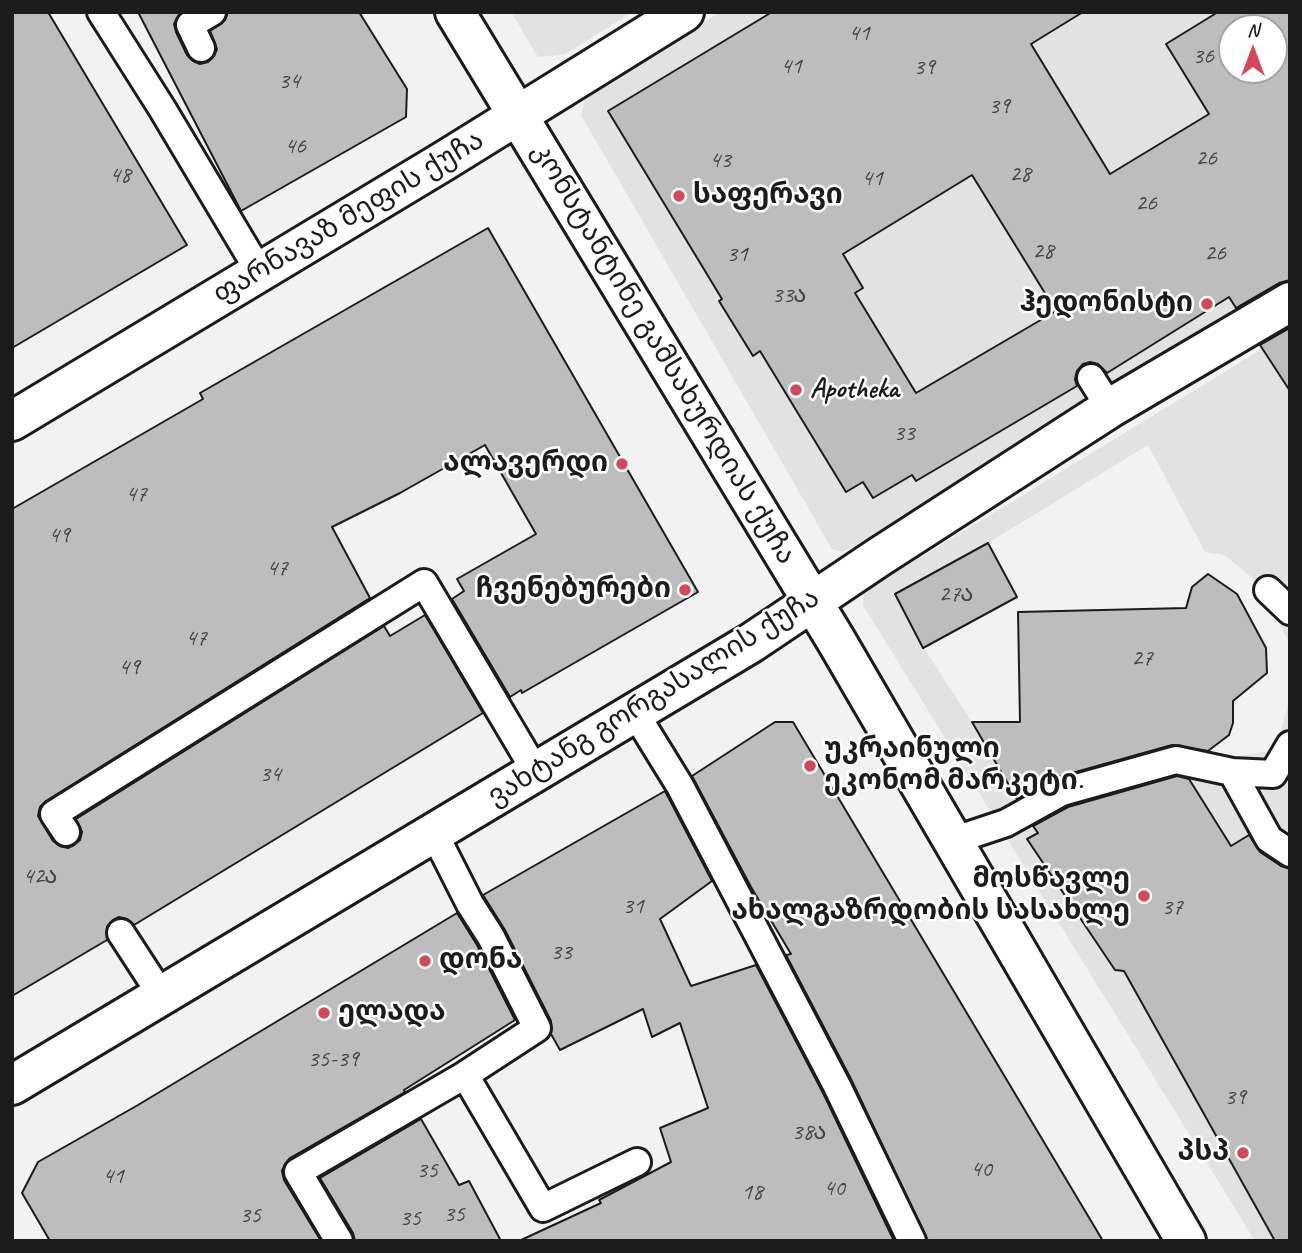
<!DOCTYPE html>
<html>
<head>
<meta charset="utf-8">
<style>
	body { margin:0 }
	#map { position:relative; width:1302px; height:1253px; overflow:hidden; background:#f2f2f2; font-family:Caveat,sans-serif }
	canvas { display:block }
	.frame { position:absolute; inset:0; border:14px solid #1c1c1c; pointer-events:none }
	.north { position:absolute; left:1218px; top:14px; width:70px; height:70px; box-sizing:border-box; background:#fff; border:2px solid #a4a4a4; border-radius:50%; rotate:0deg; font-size:19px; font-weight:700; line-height:28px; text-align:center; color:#1c1c1c }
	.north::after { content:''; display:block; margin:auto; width:24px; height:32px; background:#d1495b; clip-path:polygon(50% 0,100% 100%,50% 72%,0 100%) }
</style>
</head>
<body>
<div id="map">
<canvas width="1302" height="1253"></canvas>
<div class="frame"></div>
<div class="north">N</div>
</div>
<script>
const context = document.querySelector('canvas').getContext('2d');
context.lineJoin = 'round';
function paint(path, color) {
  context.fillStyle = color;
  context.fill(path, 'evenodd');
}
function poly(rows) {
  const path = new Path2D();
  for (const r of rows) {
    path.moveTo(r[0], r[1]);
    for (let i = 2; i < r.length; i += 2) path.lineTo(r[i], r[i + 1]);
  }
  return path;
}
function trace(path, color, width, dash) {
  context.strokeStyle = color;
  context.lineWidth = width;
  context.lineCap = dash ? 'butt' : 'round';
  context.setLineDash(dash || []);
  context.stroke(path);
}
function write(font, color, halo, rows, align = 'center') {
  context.font = font + ' Caveat,"Noto Sans Georgian",sans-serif';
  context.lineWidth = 5;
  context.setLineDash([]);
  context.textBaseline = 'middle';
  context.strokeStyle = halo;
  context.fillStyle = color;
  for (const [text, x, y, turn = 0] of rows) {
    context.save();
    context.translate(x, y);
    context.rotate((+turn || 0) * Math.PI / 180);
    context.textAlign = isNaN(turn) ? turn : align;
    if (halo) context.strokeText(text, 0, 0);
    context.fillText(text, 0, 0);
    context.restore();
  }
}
const built = poly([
	[511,12,633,12,565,54,538,57],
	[720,12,1290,12,1290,277,851,548,841,552,832,549,581,115,586,95],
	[1232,28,1274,28,1274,70,1232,70],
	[1290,332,1290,644,1255,580,1224,555,1205,552,1148,445,988,543,1017,597,924,648,972,722,1035,722,1080,740,1236,757,1276,749,1290,698,1290,1241,1255,1241,863,605,864,592]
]);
const building = poly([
	[12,12,48,12,187,245,12,348,12,12],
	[138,12,181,12,174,24,176,32,187,55,193,61,200,64,208,62,214,56,217,49,210,31,225,20,228,12,359,12,407,89,406,117,241,211,138,12],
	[772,12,1083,12,1031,44,1110,174,1209,114,1166,44,1218,12,1290,12,1290,280,1279,283,1236,308,1229,297,1107,373,1098,364,1090,362,1083,364,1077,371,1075,379,1077,386,916,481,912,475,873,498,863,482,846,492,760,351,753,356,719,301,722,299,608,111,772,12],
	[1232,28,1274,28,1274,70,1232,70,1232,28],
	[972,175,1056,311,916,393,855,293,863,288,843,254,972,175],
	[488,228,698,592,522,693,521,690,510,697,452,599,464,591,457,579,536,534,485,445,400,493,332,527,370,598,46,801,40,807,38,816,53,841,60,846,68,848,74,845,80,840,82,832,76,819,384,626,390,636,425,615,483,713,134,925,127,919,119,917,113,920,107,927,107,940,12,996,12,509,203,399,200,393,488,228],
	[1290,328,1290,391,1260,345,1290,328],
	[988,543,1017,597,923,648,895,594,988,543],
	[1208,574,1237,594,1266,648,1267,673,1233,701,1233,723,1229,735,1208,751,1172,745,1058,777,1017,799,972,722,1020,722,1018,612,1186,608,1192,587,1208,574],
	[775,722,793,722,1103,1241,928,1241,851,1079,786,955,791,954,751,887,692,776,775,722],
	[1177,776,1189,779,1231,846,1249,835,1260,852,1281,866,1290,869,1290,1241,1275,1241,1124,971,1115,970,1027,839,1038,833,1033,826,1068,807,1177,776],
	[665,791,712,881,660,919,691,986,756,965,823,1093,894,1241,519,1241,601,1203,599,1200,671,1162,660,1128,708,1108,680,1023,652,1037,643,1009,560,1050,551,1034,551,1021,505,930,483,895,665,791],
	[457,913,477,945,515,1020,404,1090,405,1092,290,1158,285,1164,282,1171,284,1180,321,1241,50,1241,22,1193,38,1162,138,1105,457,913],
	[421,1119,459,1185,469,1181,501,1241,355,1241,353,1233,320,1178,421,1119]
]);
const service = poly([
	[101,12,163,110,259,271],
	[201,48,190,25,212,12],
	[1091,378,1110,408],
	[1268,590,1290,611],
	[635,713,680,786,837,1086,912,1241],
	[1232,772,1269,839,1290,853],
	[66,832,54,814,424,583,536,772],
	[434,833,470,904,491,937,537,1028,465,1075,543,1208,637,1162],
	[952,841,1006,823,1062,792,1176,760,1232,772,1273,774,1290,745],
	[121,933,162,996],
	[339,1241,298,1172,465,1075]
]);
const minor = poly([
	[455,12,837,642,1186,1241],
	[12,421,444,161,684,12],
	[12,1085,751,643,879,557,1110,408,1290,302]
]);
const markers = [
	[679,196,7,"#d1495b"],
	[1207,304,7,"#d1495b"],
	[796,390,7,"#d1495b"],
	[622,464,7,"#d1495b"],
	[685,590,7,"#d1495b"],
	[810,766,7,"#d1495b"],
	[1144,896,7,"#d1495b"],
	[425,961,7,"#d1495b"],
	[324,1013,7,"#d1495b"],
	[1243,1153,7,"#d1495b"]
];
const numberNames = [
	["41",859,34],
	["36",1203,57],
	["41",791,67],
	["39",924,68],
	["34",289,82],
	["39",999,107],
	["46",295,147],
	["26",1206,159],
	["43",720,161],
	["28",1020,175],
	["48",120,176],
	["41",872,179],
	["26",1146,204],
	["28",1043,252],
	["26",1215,254],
	["31",737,255],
	["33ა",789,296],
	["33",904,434],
	["47",136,495],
	["49",59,536],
	["47",277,569],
	["27ა",956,595],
	["47",196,639],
	["27",1142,659],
	["49",129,668],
	["34",270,775],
	["42ა",40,877],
	["31",633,907],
	["37",1172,908],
	["33",561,953],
	["35-39",333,1060],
	["39",1235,1098],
	["38ა",809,1133],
	["40",981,1170],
	["35",427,1171],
	["41",113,1177],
	["40",834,1189],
	["18",752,1193],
	["35",454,1215],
	["35",250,1216],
	["35",410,1219]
];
const poiNames = [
	["საფერავი",693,196],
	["ჰედონისტი",1193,304,"right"],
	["Apotheka",810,390],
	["ალავერდი",608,464,"right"],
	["ჩვენებურები",671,590,"right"],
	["უკრაინული",824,750],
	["ეკონომ მარკეტი.",824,782],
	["მოსწავლე",1130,880,"right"],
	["ახალგაზრდობის სასახლე",1130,912,"right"],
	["დონა",439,961],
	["ელადა",338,1013],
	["პსპ",1229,1153,"right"]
];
const streetNames = [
	["ფარნავაზ მეფის ქუჩა",349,218,-31],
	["კონსტანტინე გამსახურდიას ქუჩა",663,354,59],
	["ვახტანგ გორგასალის ქუჩა",654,698,-32]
];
paint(built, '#e2e2e2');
paint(building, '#bdbdbd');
trace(building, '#1c1c1c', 2);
trace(service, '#1c1c1c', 32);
trace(minor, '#1c1c1c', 44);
trace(service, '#fff', 26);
trace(minor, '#fff', 38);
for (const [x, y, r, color] of markers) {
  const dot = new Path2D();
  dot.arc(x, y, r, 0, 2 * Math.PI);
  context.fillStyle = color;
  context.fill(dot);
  trace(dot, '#fff', 2.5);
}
write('24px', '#444', null, numberNames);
write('bold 28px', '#1c1c1c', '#fff', poiNames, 'left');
write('28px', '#1c1c1c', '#fff', streetNames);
</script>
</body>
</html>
